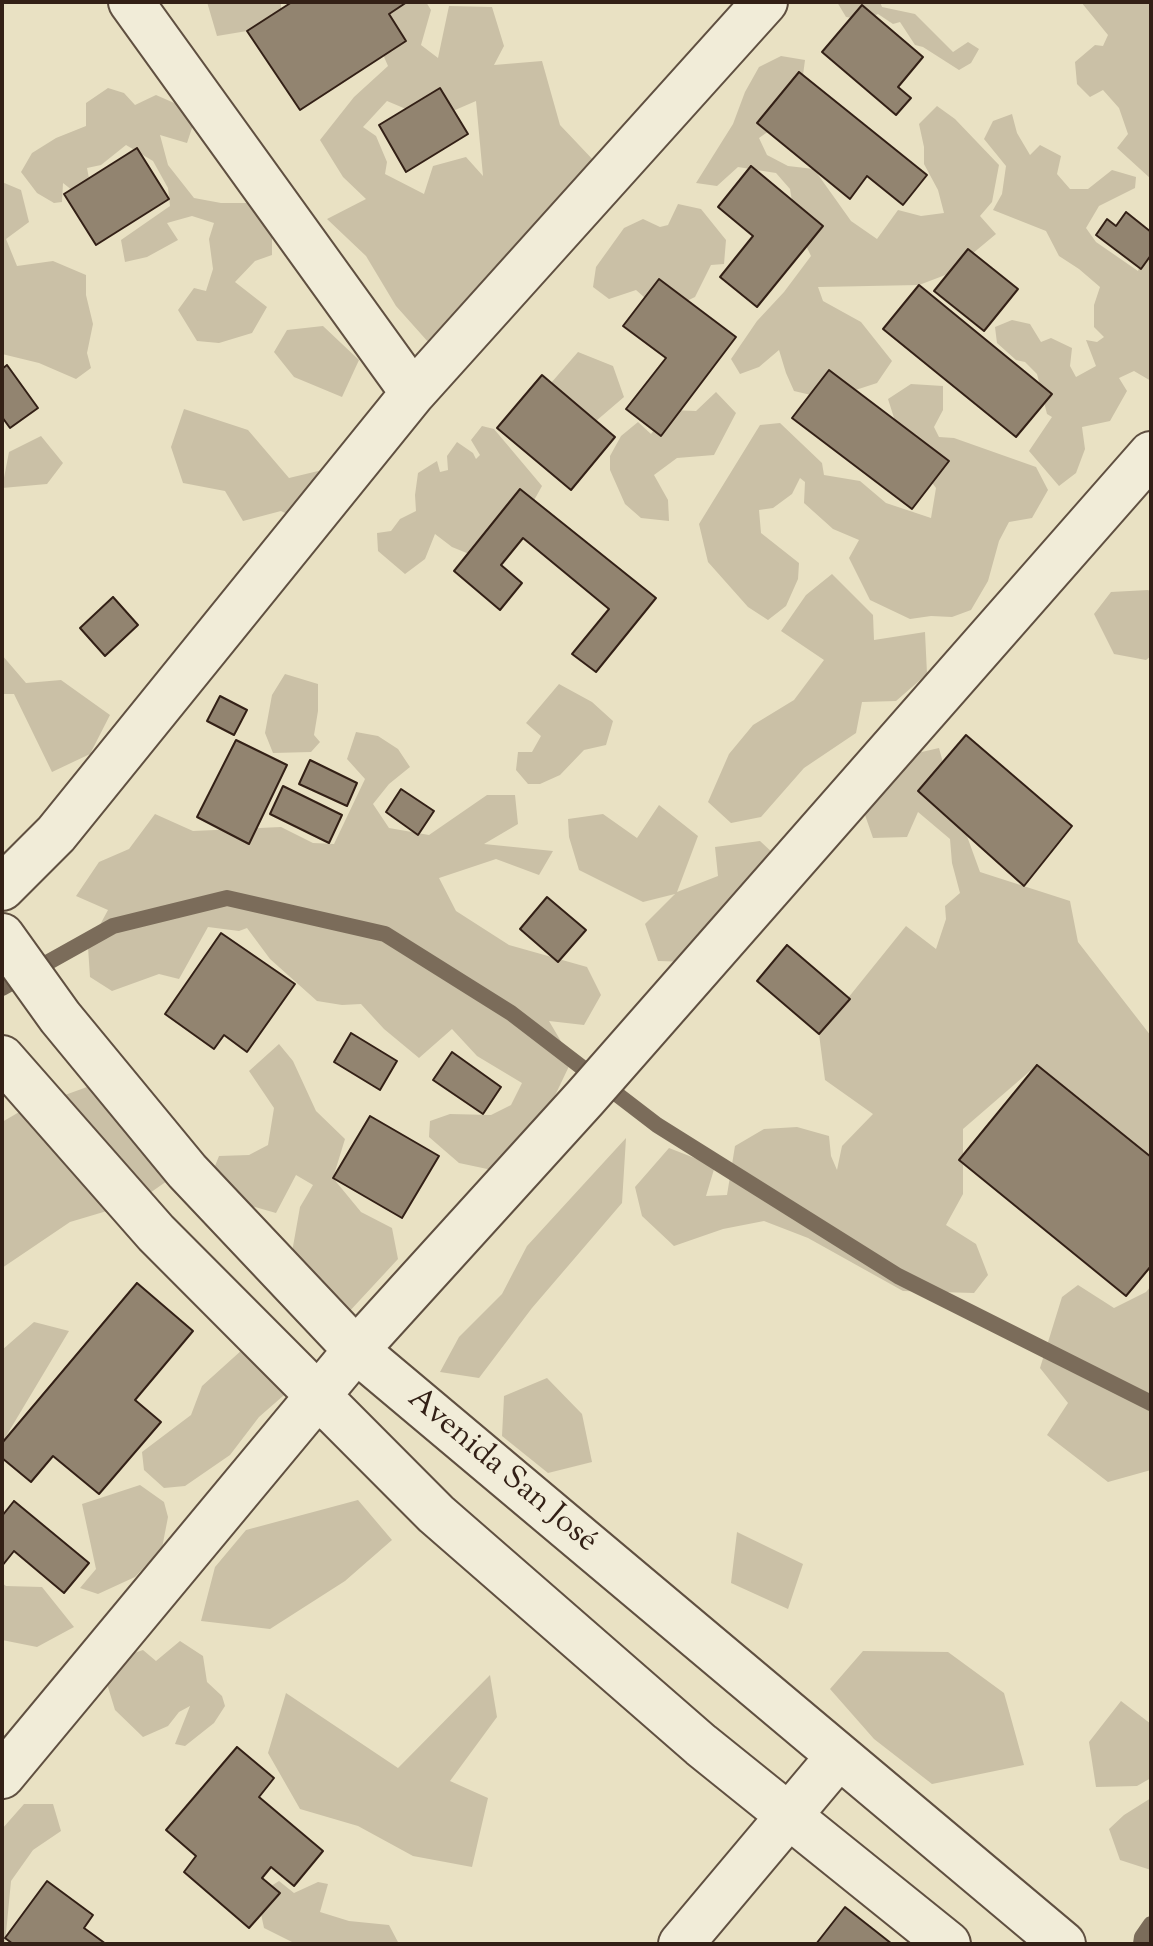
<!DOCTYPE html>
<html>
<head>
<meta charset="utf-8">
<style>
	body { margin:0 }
	#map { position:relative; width:1153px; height:1946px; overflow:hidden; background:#e9e1c3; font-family:"Sorts Mill Goudy",serif }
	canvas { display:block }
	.frame { position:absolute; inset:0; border:4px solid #332016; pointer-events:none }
</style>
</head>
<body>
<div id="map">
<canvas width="1153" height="1946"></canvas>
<div class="frame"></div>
</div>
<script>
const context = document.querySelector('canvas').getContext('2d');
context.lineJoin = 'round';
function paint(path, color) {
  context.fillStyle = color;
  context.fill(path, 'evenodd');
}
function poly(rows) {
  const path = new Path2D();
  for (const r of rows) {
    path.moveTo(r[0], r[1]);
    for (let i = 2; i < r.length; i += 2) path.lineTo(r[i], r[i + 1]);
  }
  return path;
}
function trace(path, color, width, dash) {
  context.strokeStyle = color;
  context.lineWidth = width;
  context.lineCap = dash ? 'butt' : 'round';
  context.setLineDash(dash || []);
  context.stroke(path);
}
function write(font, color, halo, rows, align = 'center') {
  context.font = font + ' "Sorts Mill Goudy",serif';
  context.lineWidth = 6;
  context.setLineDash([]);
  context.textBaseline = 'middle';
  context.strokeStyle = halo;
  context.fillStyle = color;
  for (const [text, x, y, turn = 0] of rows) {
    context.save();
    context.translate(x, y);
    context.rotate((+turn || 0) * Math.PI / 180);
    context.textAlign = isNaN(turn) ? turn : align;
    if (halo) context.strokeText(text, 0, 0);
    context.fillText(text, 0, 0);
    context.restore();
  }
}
const green = poly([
	[207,2,281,2,281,9,247,31,217,36],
	[367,2,426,2,431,10,421,45,438,58,449,6,492,7,504,46,494,65,542,61,560,125,614,182,446,362,396,306,366,256,327,219,366,199,343,177,320,140,354,97,388,66,375,36],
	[387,101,432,120,476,101,483,176,466,157,433,166,424,194,385,174,387,162,376,136,363,127],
	[837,2,880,2,882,7,915,14,953,52,968,42,979,49,971,63,959,70,923,47,915,45,900,22,893,24,878,14,866,20,846,17],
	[1081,2,1151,2,1151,179,1117,148,1128,134,1119,108,1103,90,1090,97,1077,84,1075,62,1095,45,1103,46,1108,35],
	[781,56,805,60,800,98,786,119,759,138,767,155,788,166,814,169,851,221,877,239,898,210,921,216,944,213,938,190,924,164,924,147,919,124,937,106,955,119,999,165,992,202,980,216,996,234,948,274,919,285,818,287,823,301,861,322,892,361,877,383,828,399,794,391,786,373,779,350,759,367,740,374,731,359,757,321,784,292,811,256,796,225,790,189,776,173,738,167,717,186,696,183,733,124,745,92,759,67],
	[108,88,124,93,135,105,156,95,197,113,187,143,160,135,168,165,194,198,221,203,258,203,272,232,272,255,255,261,235,282,267,307,252,333,219,343,197,341,178,310,194,288,206,291,213,269,209,239,214,223,192,216,167,223,178,240,147,257,125,262,121,240,170,206,168,188,153,161,126,145,101,165,87,168,91,189,77,194,63,183,62,202,54,203,37,193,21,172,32,153,56,138,86,126,86,103],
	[1012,114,1017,133,1030,155,1040,145,1061,156,1057,174,1070,189,1088,189,1112,170,1136,177,1135,188,1099,206,1086,228,1096,242,1138,271,1146,249,1151,246,1151,381,1134,371,1119,378,1127,391,1110,421,1082,427,1085,449,1076,473,1059,486,1029,451,1052,417,1047,414,1037,374,1025,362,1016,360,997,343,995,327,1012,320,1030,324,1041,342,1051,338,1072,348,1070,366,1076,377,1096,366,1086,340,1097,342,1104,337,1094,327,1094,305,1100,287,1079,269,1059,256,1046,231,993,210,1002,194,1006,166,984,139,993,121],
	[2,182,21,190,29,222,6,239,17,266,53,261,86,275,86,295,93,324,87,353,91,368,76,379,39,363,2,354],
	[678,204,701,209,726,240,724,264,711,265,695,297,662,313,636,290,609,299,593,287,596,267,624,228,643,219,660,227,668,225],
	[323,326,359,360,342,397,294,377,274,352,287,330],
	[578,352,613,366,624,397,596,421,551,383],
	[911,384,943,386,943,410,934,427,939,437,954,438,1036,467,1048,490,1032,518,1009,522,999,541,988,581,971,610,952,617,931,616,910,619,870,600,849,558,859,540,833,529,804,503,805,482,800,478,792,494,773,508,759,510,761,533,799,563,798,579,786,606,768,620,748,607,708,562,699,524,760,425,780,423,822,463,824,475,860,481,886,503,931,518,936,488,902,443,888,399],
	[716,392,736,413,714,455,677,458,654,475,668,500,669,521,641,518,625,504,610,470,610,456,621,436,638,422,651,434,670,410,696,411],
	[184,409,248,430,289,478,360,461,316,528,281,511,243,521,225,491,183,483,171,447],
	[482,426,494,429,542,486,523,520,479,558,452,547,435,534,425,559,405,574,378,551,377,533,391,531,400,519,416,511,415,495,418,473,437,461,440,472,448,470,447,456,457,442,473,453,476,459,480,455,471,440],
	[41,436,63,463,47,484,2,488,9,452],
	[832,574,873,615,874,640,925,632,927,674,896,701,862,702,856,733,804,768,761,817,731,823,708,802,729,754,753,725,794,700,824,660,781,631,806,595],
	[1148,590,1151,592,1151,656,1146,660,1114,654,1094,614,1111,592],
	[2,655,26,683,61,680,110,715,90,754,52,772,14,694,2,694],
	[285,674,318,684,318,711,314,735,320,742,311,752,273,753,265,733,272,695],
	[559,684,592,702,613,721,606,745,584,750,560,775,540,784,528,784,516,770,518,752,532,752,541,736,526,723],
	[356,732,378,736,398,749,410,767,389,784,373,804,389,828,429,835,487,795,515,795,518,824,484,844,553,851,539,875,496,859,439,878,456,911,509,945,587,967,601,995,584,1025,549,1021,572,1060,549,1108,492,1170,459,1163,429,1137,430,1121,450,1114,491,1115,511,1105,522,1083,477,1056,452,1029,419,1058,384,1029,361,1004,342,1005,317,1001,270,959,247,928,239,931,208,927,179,979,159,974,112,991,90,977,88,947,108,910,76,896,99,862,129,849,155,814,193,831,281,827,313,843,334,844,365,779,347,759],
	[939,748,951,792,980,872,1070,901,1078,942,1151,1036,1151,1157,1037,1065,963,1129,963,1194,946,1225,976,1244,988,1275,974,1293,903,1291,808,1238,764,1221,723,1229,674,1246,642,1216,635,1187,669,1148,715,1166,706,1196,727,1195,735,1146,764,1129,797,1127,829,1136,831,1156,837,1170,842,1146,873,1114,825,1080,819,1034,906,926,936,949,946,919,945,906,960,893,952,863,950,839,918,812,907,837,873,838,865,815,913,754],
	[659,805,698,836,677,892,718,876,715,847,760,841,788,867,690,962,658,961,645,924,675,894,643,902,579,870,569,837,568,819,603,814,637,838],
	[279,1044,293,1061,316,1111,345,1139,333,1178,361,1212,392,1228,398,1259,347,1314,289,1269,300,1207,313,1185,296,1175,276,1213,241,1203,211,1176,219,1156,249,1155,268,1145,274,1108,249,1071],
	[98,1083,167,1181,137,1202,70,1222,2,1268,2,1122,21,1111],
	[626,1138,622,1203,532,1308,479,1378,440,1372,459,1337,502,1294,527,1246],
	[1078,1285,1114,1308,1146,1292,1151,1286,1151,1470,1108,1482,1047,1435,1068,1403,1040,1368,1062,1297],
	[34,1322,69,1331,2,1443,2,1350],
	[243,1349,291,1389,259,1417,230,1455,185,1486,164,1488,144,1470,142,1452,191,1415,202,1386],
	[547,1378,582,1414,592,1462,548,1473,502,1436,504,1396],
	[140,1485,164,1502,168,1517,162,1548,135,1577,98,1594,80,1588,96,1569,82,1504],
	[358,1500,392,1540,345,1581,270,1629,201,1621,215,1567,246,1530],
	[737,1532,803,1564,788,1609,731,1583],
	[2,1583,6,1586,42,1587,74,1627,37,1647,2,1640],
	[180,1641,203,1656,207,1682,222,1696,225,1706,214,1723,185,1746,175,1744,190,1706,179,1712,168,1726,143,1737,115,1710,104,1674,134,1653,143,1650,156,1661],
	[863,1651,948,1652,1004,1693,1024,1765,932,1784,874,1739,830,1689],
	[490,1675,497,1717,450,1781,488,1798,472,1867,413,1856,358,1826,300,1809,268,1753,286,1693,398,1768],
	[1121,1701,1151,1724,1151,1778,1137,1786,1096,1787,1089,1742],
	[1151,1798,1151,1870,1120,1860,1109,1829,1124,1815],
	[24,1804,53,1804,61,1831,33,1850,11,1881,5,1944,2,1944,2,1829],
	[279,1881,294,1893,318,1882,328,1884,320,1912,349,1921,389,1925,399,1944,296,1944,264,1928,257,1895]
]);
const stream = poly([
	[2,988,113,926,227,898,385,934,511,1013,657,1125,898,1276,1151,1403],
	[1141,1944,1142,1937,1151,1924]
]);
const building = poly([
	[292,2,407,2,389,14,406,41,300,110,247,31,292,2],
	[862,5,923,57,898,87,911,98,896,115,822,52,862,5],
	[799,72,927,175,903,205,867,176,850,199,757,123,799,72],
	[440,88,468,134,406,172,379,125,440,88],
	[137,148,169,199,96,245,64,194,137,148],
	[751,166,823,226,757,307,720,277,753,236,718,207,751,166],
	[1126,212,1151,232,1151,255,1141,269,1096,235,1107,219,1116,226,1126,212],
	[968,249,1018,289,984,331,934,291,968,249],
	[659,279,736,337,661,436,626,409,666,358,623,326,659,279],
	[919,285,1052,394,1016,437,883,329,919,285],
	[7,365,38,408,10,428,2,417,2,369,7,365],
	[829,370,949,461,912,509,792,418,829,370],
	[542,375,615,437,571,490,497,428,542,375],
	[520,489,656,598,596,672,572,654,609,609,523,538,501,565,522,583,500,610,454,571,520,489],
	[113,597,138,625,105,656,80,628,113,597],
	[220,696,247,710,234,735,207,721,220,696],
	[966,735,1072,826,1024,886,918,791,966,735],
	[236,740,287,765,249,844,197,817,236,740],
	[310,760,357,783,347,806,299,784,310,760],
	[283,786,342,815,329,843,270,814,283,786],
	[401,789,434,811,418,835,386,812,401,789],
	[547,897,586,930,558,962,520,929,547,897],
	[221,933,295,984,247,1052,224,1035,214,1049,165,1014,221,933],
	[787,945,850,999,819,1034,757,981,787,945],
	[351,1033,397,1061,380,1090,334,1062,351,1033],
	[452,1052,501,1087,483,1114,433,1080,452,1052],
	[1037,1065,1151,1157,1151,1266,1126,1296,959,1160,1037,1065],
	[370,1116,439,1156,402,1218,333,1178,370,1116],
	[137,1283,193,1331,135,1400,161,1422,99,1494,53,1456,31,1482,2,1458,2,1443,137,1283],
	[14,1501,89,1563,64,1593,14,1551,2,1566,2,1516,14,1501],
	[237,1747,274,1778,259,1797,323,1851,294,1886,271,1867,262,1878,280,1893,249,1928,184,1872,196,1856,166,1830,237,1747],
	[47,1881,93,1915,84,1928,106,1944,13,1944,5,1938,47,1881],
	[845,1907,892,1944,816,1944,845,1907]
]);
const minor = poly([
	[131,2,413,393],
	[2,888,56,834,413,393,765,2],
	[2,936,60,1017,187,1171,356,1350,1063,1944],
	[2,1058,156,1233,436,1514,701,1745,948,1944],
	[2,1776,356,1350,585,1098,1151,454],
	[681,1944,839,1756]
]);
const streetNames = [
	["Avenida San José",501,1472,40]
];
paint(green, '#cac0a6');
trace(stream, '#7b6c5a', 16);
paint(building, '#928470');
trace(building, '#332016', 2);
trace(minor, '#605041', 48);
trace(minor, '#f1ecd8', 44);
write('32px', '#332016', '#f1ecd8', streetNames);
</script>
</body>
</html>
